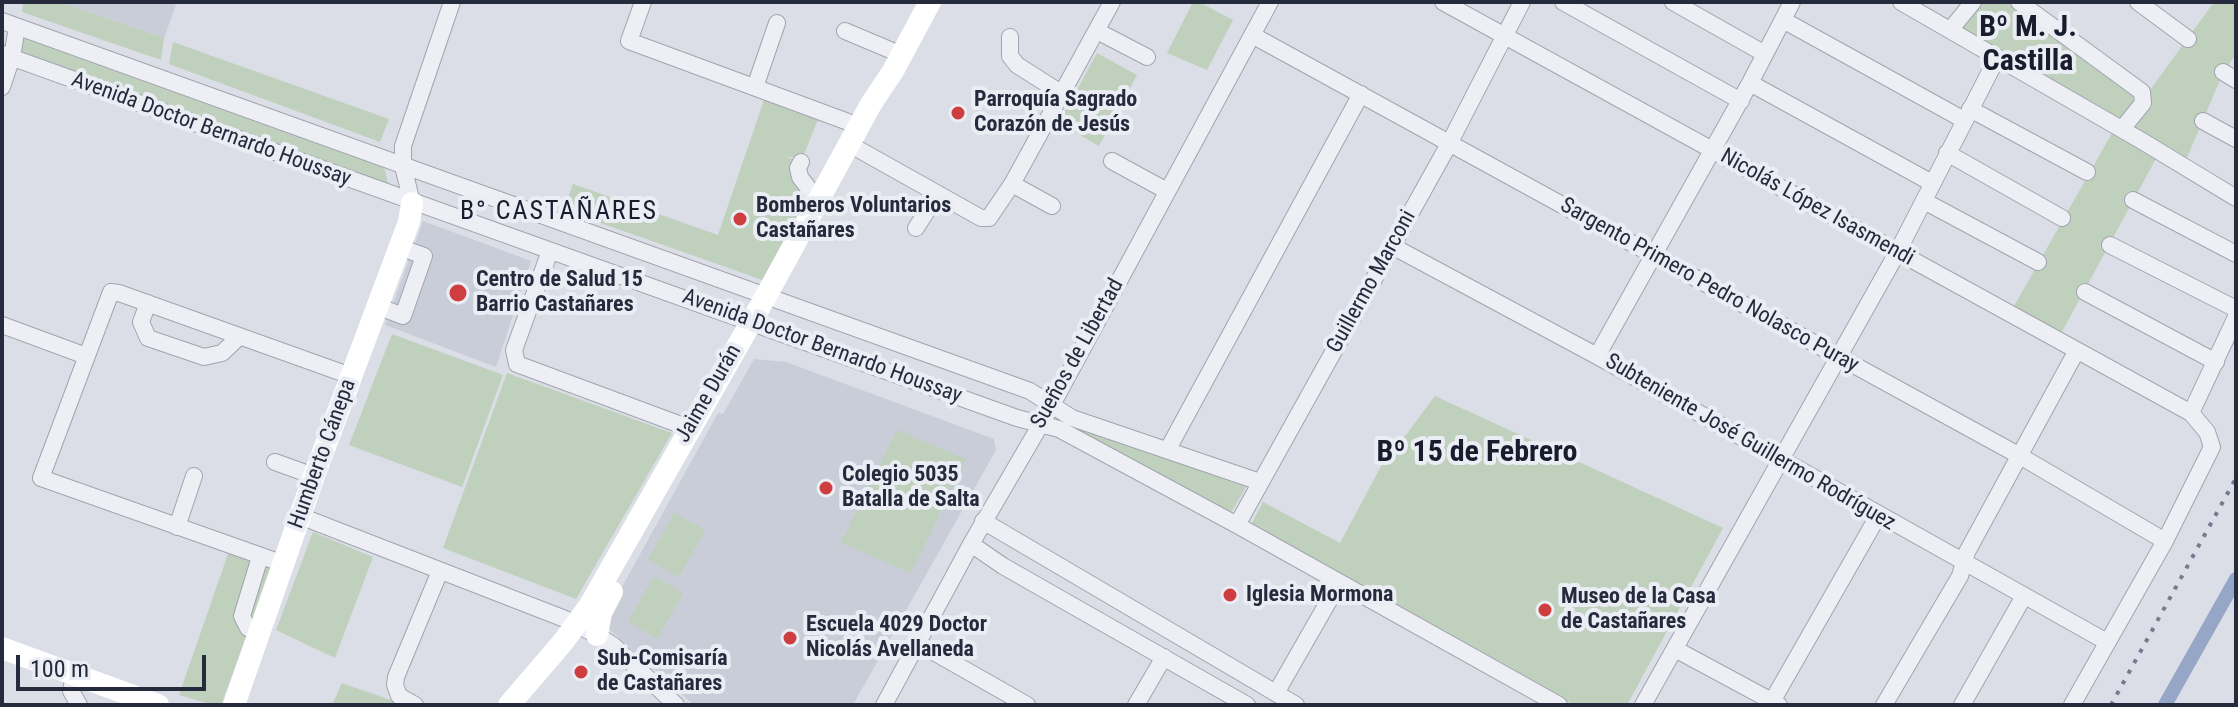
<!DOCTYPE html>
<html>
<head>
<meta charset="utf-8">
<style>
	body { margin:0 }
	#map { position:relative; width:2238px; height:707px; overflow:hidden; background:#dbdee6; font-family:"Roboto Condensed",sans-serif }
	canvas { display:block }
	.frame { position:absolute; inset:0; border:4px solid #252a3c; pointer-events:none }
	.scale { position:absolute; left:16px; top:655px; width:190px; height:36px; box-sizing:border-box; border:4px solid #252a3c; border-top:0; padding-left:10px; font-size:24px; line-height:28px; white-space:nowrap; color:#252a3c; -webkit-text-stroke:6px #eaedf4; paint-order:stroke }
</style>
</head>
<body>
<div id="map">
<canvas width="2238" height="707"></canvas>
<div class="frame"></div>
<div class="scale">100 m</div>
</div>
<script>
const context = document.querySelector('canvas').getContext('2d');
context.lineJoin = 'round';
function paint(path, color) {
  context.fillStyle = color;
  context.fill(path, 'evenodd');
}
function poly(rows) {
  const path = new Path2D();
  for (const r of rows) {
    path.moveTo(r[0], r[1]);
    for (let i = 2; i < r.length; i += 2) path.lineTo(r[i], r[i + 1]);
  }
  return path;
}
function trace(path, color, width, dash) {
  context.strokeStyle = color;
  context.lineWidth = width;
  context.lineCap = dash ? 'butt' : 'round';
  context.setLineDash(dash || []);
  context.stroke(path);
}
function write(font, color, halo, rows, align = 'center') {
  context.font = font + ' "Roboto Condensed",sans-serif';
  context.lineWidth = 8;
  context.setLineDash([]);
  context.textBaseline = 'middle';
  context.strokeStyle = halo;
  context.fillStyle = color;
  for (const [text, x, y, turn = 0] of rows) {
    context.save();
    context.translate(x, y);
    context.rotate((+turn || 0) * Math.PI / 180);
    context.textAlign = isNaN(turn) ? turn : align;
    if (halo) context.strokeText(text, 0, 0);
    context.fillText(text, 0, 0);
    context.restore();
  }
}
const built = poly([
	[60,2,177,2,164,38],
	[423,221,531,261,496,367,385,325],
	[754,359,786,362,994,439,996,450,853,705,694,705,608,628,606,616,718,413,723,414]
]);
const green = poly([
	[23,2,60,2,164,38,161,60,22,12],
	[1193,2,1199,2,1233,20,1207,70,1167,53],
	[1973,2,2019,2,2142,101,2214,2,2236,2,2236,54,2223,73,2183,167,2159,153,2057,341,2009,315,2116,126,1951,29],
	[19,29,382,158,390,192,12,57],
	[173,42,389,119,380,142,169,64],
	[1097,53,1137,75,1099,146,1059,123],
	[766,94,821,112,802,159,784,156,801,162,818,201,768,282,564,210,573,184,718,235],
	[392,334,503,375,462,487,349,445],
	[507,373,672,433,576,599,443,548],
	[1435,396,1723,528,1627,705,1574,705,1330,570,1252,523,1263,502,1340,543,1386,457,1382,452,1406,435],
	[1084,429,1246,487,1229,516,1077,434],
	[897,430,966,459,911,573,841,543],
	[674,513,705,530,679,577,648,560],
	[313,532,373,557,335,658,276,630],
	[229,551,272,566,221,705,213,705,179,695],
	[654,576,683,593,657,639,628,622],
	[342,683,405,705,332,705]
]);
const canal = poly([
	[2165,705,2236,579]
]);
const street = poly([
	[643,2,629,41,859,126],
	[1443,2,2191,413,2207,432,2212,447,2165,541,2072,705],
	[1563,2,1741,101],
	[1673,2,1765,54],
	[1901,2,2142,141,2236,198],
	[2019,2,2142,92,2143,103,2122,129],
	[2138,2,2188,39],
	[1783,20,1964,120],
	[2,21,1030,391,1072,418,1260,482],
	[1951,29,1973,2],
	[845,31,902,55],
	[1097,31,1147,57],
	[1252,35,2020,456,2165,541],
	[1010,37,1010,56,1017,65,1061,93],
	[2,54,1017,418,1059,429,1237,525,1559,705],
	[2223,72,2236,80],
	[1750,83,1932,183],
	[2,87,12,57,17,27],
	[755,87,777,23],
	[1970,109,2087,172],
	[2203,121,2236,139],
	[849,144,981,218,989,218,1012,184,1112,2],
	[1947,153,2062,218],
	[1112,161,1167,191],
	[801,162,798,168,800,177,818,201],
	[1012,184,1052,206],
	[2133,200,2236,254],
	[1924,201,2038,262],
	[412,203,403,166,403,146,452,2],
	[916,228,937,195],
	[2110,245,2236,309],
	[1392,246,1597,356,2107,642],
	[550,251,514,350,517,364,689,428],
	[2085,292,2216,362],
	[148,303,141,322,148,338,204,357,222,353,239,337],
	[377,306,403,316,424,256,399,247],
	[2,325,86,356],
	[1597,356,1750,83,1792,2],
	[2191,413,2236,317],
	[1168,449,1361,94],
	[275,462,314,476],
	[300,516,565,619,597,635,614,646,676,705],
	[983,521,1296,705],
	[1237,525,1449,144,1522,2],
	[177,527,194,476],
	[971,544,1003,566,1247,705],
	[284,564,41,478,111,292,119,293,351,376],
	[259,634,248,628,242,616,260,557],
	[918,643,1027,705],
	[1675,649,1779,705],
	[74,675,71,691,79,705],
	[1276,693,1339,583],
	[415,705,399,696,395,685,396,677,440,571],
	[884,705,971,544,1052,405,1270,2],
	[1136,705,1164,657],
	[1643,705,1897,253,1997,58],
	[1770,705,1878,516],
	[1884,705,1960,576,1967,552,2076,352],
	[1962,705,2024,596]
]);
const secondary = poly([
	[597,635,601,613,612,592],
	[2,648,158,705],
	[234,705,314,476,409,222,412,203],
	[509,705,563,642,590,605,766,296,871,104,893,71,930,2]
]);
const rail = poly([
	[2111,705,2236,478]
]);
const markers = [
	[958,113,8,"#ce3e3f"],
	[740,219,8,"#ce3e3f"],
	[458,293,10,"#ce3e3f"],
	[826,488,8,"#ce3e3f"],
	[1230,595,8,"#ce3e3f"],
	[1545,610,8,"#ce3e3f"],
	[790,638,8,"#ce3e3f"],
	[581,672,8,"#ce3e3f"]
];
const poiNames = [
	["Parroquía Sagrado",974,100],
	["Corazón de Jesús",974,125],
	["Bomberos Voluntarios",756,206],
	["Castañares",756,231],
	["Centro de Salud 15",476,280],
	["Barrio Castañares",476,305],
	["Colegio 5035",842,475],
	["Batalla de Salta",842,500],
	["Iglesia Mormona",1246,595],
	["Museo de la Casa",1561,597],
	["de Castañares",1561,622],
	["Escuela 4029 Doctor",806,625],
	["Nicolás Avellaneda",806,650],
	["Sub-Comisaría",597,659],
	["de Castañares",597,684]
];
const streetNames = [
	["Avenida Doctor Bernardo Houssay",211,130,20],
	["Nicolás López Isasmendi",1817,208,29],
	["Guillermo Marconi",1372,282,-61],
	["Sargento Primero Pedro Nolasco Puray",1709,286,29],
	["Avenida Doctor Bernardo Houssay",822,347,20],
	["Sueños de Libertad",1078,354,-61],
	["Jaime Durán",709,394,-60],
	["Subteniente José Guillermo Rodríguez",1750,443,30],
	["Humberto Cánepa",323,454,-70]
];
const quarterNames = [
	["B° CASTAÑARES",559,212]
];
const districtNames = [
	["Bº M. J.",2028,28],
	["Castilla",2028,62],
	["Bº 15 de Febrero",1477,453]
];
paint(built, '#c9cdd8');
paint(green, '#bfd0bc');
trace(canal, '#96a6c7', 14);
trace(street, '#a1a4b0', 18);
trace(street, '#eeeff4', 16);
trace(secondary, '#fff', 22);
trace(rail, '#757b8f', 4, [4, 8]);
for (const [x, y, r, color] of markers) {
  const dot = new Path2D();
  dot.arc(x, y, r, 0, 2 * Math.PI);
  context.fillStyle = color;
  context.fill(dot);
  trace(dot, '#eaedf4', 3);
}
write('bold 22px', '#252a3c', '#eaedf4', poiNames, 'left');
write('22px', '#252a3c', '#eaedf4', streetNames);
context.letterSpacing = '2px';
write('26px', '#181c2c', '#eaedf4', quarterNames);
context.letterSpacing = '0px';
write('bold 30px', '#181c2c', '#eaedf4', districtNames);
</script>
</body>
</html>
